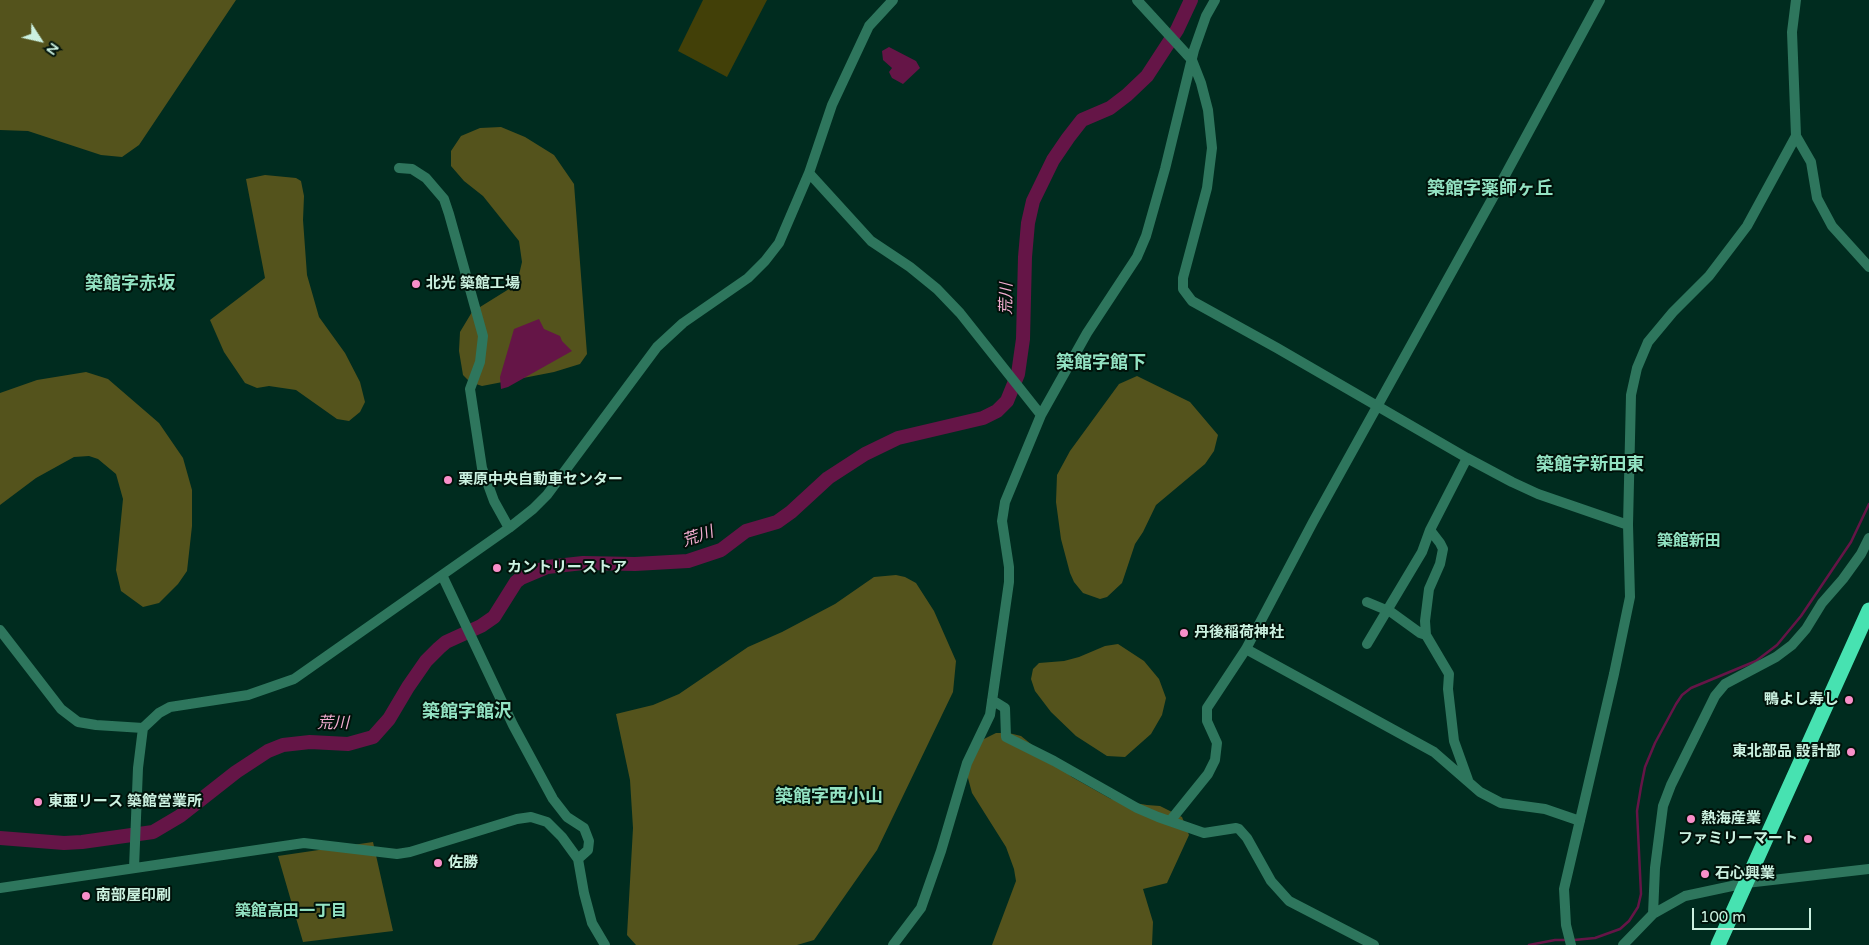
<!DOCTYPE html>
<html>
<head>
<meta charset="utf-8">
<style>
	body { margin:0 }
	#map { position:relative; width:1869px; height:945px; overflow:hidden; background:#002c1f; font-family:"Varela Round",sans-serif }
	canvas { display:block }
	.north { position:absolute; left:15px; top:15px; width:50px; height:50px; -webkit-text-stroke:4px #00120a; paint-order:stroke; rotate:125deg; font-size:14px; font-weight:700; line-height:20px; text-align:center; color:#cbf1e0 }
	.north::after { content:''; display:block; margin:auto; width:18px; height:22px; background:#cbf1e0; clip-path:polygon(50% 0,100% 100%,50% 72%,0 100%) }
	.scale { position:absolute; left:1692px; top:908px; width:119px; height:22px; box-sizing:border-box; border:2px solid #cbf1e0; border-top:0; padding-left:6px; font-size:15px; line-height:18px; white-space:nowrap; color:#cbf1e0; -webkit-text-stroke:4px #00120a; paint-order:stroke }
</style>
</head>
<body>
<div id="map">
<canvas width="1869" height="945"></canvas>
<div class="north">N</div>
<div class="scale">100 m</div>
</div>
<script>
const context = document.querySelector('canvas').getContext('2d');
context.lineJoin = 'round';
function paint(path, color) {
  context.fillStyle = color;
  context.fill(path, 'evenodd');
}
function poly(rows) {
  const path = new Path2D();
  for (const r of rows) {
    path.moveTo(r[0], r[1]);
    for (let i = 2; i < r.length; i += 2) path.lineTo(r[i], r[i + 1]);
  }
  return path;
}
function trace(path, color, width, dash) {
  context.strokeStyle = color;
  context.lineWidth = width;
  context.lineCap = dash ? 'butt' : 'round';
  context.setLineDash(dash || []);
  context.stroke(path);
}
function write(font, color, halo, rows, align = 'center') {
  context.font = font + ' "Varela Round","Noto Sans JP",sans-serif';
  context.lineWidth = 4;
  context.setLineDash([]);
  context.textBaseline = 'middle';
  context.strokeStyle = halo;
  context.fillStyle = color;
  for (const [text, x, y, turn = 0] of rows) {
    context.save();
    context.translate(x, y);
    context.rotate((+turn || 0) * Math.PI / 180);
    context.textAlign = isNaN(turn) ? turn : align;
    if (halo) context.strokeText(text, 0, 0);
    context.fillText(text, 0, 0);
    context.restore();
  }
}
const green = poly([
	[703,0,767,0,727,77,678,51]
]);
const forest = poly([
	[0,0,236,0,139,145,122,157,101,155,28,131,0,130],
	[501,127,525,137,554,155,574,184,587,354,580,364,554,372,482,386,470,382,463,375,459,351,460,332,472,312,509,289,518,279,522,262,519,241,483,196,464,181,451,166,451,151,461,136,480,128],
	[265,175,296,178,301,181,304,196,303,220,307,275,319,317,345,353,360,382,365,402,360,412,349,421,337,419,296,390,269,386,257,388,245,383,224,352,210,320,265,278,246,179],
	[86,372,108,379,159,423,183,458,192,490,192,526,187,571,178,584,159,603,143,607,121,591,116,570,123,499,116,474,98,459,89,456,74,457,36,478,0,505,0,393,37,380],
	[1137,376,1190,402,1218,435,1214,451,1205,464,1156,505,1143,532,1135,544,1122,583,1107,597,1100,599,1083,593,1074,582,1070,573,1061,539,1056,502,1057,475,1070,451,1119,384],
	[896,575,905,577,916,583,934,611,956,661,953,692,877,850,814,940,797,945,636,945,627,935,633,828,630,780,616,714,653,705,679,694,748,647,782,632,835,604,874,577],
	[1118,644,1144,661,1159,679,1166,698,1162,715,1151,734,1125,757,1107,756,1076,736,1051,712,1035,691,1031,679,1033,669,1039,663,1064,661,1079,657,1105,646],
	[996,733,1009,733,1021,736,1072,777,1111,799,1147,805,1160,806,1182,817,1189,835,1167,883,1143,889,1153,922,1152,945,992,945,1016,881,1014,869,1006,847,972,793,965,767,980,741],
	[373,842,393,931,303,942,278,856]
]);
const water = poly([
	[889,47,916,61,920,68,903,84,892,78,889,72,892,68,883,60,882,51],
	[539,319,544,329,560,336,562,341,572,351,508,387,501,389,500,377,514,329]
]);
const stream = poly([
	[1574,940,1595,938,1620,929,1629,921,1638,907,1641,894,1637,811,1641,787,1645,767,1655,743,1676,704,1682,695,1691,688,1756,661,1777,645,1801,616,1851,542,1869,504],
	[1529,945,1555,940,1566,940]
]);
const river = poly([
	[0,838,64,843,82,842,153,832,180,816,236,772,268,751,283,745,310,742,348,744,373,737,389,719,408,687,426,661,439,648,446,642,481,626,494,617,516,582,521,578,547,567,583,563,635,564,688,561,721,550,746,531,777,522,791,512,828,478,865,454,898,438,983,418,997,411,1007,401,1018,374,1023,339,1025,257,1028,223,1033,201,1053,160,1068,138,1082,120,1110,108,1127,95,1147,76,1177,30,1191,0]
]);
const minor = poly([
	[1137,0,1192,60,1201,83,1208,110,1212,148,1207,188,1183,278,1183,289,1192,301,1277,348,1467,458,1512,482,1538,494,1628,525],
	[1796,136,1811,162,1817,198,1832,226,1869,267],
	[399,168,412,169,426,178,444,199,449,214,483,336,480,362,470,389,482,468,494,501,509,528],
	[809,173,871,241,910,267,937,289,960,313,1041,415],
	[1430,530,1440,543,1443,549,1440,564,1429,589,1425,621,1426,635,1449,674,1448,689,1454,741,1468,780],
	[442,575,513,725,553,799,567,817,584,828,589,841,588,850,578,859],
	[1367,602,1391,612,1420,633,1426,635],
	[0,630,61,709,78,722,96,725,143,728],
	[1367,644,1422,552,1430,530,1467,458],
	[1246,649,1434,752,1480,792,1501,803,1545,809,1580,821],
	[992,700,1005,708,1006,737,1054,761,1137,808,1158,817,1204,833,1236,828,1239,829,1247,838,1271,881,1289,901,1374,945],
	[1170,821,1208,774,1215,760,1217,743,1207,721,1207,708,1246,649,1313,522,1496,192,1600,0],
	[134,868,138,768,143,728,159,713,170,707,248,695,294,679,509,528,533,509,547,495,657,347,683,323,748,278,765,261,779,243,809,173,832,105,869,26,893,0],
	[0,888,304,843,397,854,410,852,517,819,531,817,547,822,562,837,578,859,584,893,592,923,605,945],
	[1653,914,1655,868,1663,806,1671,785,1715,696,1725,684,1776,657,1792,645,1806,629,1822,603,1843,579,1861,554,1869,538],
	[893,945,921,908,941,851,967,763,990,715,1009,582,1009,567,1002,521,1005,502,1041,415,1087,333,1137,257,1146,236,1165,169,1194,50,1206,16,1215,0],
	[1571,945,1566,925,1564,889,1614,674,1630,597,1628,525,1631,395,1637,368,1648,342,1673,312,1709,276,1747,226,1796,136,1792,32,1796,0],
	[1623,945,1653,914,1685,896,1746,883,1869,869]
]);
const highway = poly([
	[1718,945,1869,610]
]);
const markers = [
	[416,284,5,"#f98fc9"],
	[448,480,5,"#f98fc9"],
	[497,568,5,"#f98fc9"],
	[1184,633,5,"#f98fc9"],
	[1849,700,5,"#f98fc9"],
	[1851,752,5,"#f98fc9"],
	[38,802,5,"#f98fc9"],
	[1691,819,5,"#f98fc9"],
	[1808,839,5,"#f98fc9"],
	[438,863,5,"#f98fc9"],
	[1705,874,5,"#f98fc9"],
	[86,896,5,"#f98fc9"]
];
const poiNames = [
	["北光 築館工場",426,284],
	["栗原中央自動車センター",458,480],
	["カントリーストア",507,568],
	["丹後稲荷神社",1194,633],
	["鴨よし寿し",1839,700,"right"],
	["東北部品 設計部",1841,752,"right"],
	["東亜リース 築館営業所",48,802],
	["熱海産業",1701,819],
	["ファミリーマート",1798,839,"right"],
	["佐勝",448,863],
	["石心興業",1715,874],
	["南部屋印刷",96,896]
];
const waterNames = [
	["荒川",1007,299,-89],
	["荒川",698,537,-19],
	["荒川",333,724]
];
const neighbourhoodNames = [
	["築館新田",1689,542],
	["築館高田一丁目",291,912]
];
const quarterNames = [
	["築館字薬師ヶ丘",1490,189],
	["築館字赤坂",130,284],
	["築館字館下",1101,363],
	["築館字新田東",1590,465],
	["築館字館沢",467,712],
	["築館字西小山",829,797]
];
paint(green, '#424008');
paint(forest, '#54531c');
paint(water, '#651547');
trace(stream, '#651547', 2.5);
trace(river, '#651547', 14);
trace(minor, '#2e765d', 10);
trace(highway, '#47e2b1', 15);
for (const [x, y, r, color] of markers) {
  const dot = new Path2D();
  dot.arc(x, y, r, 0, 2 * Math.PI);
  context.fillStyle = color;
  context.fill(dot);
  trace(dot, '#00120a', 2);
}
write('bold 15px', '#cbf1e0', '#00120a', poiNames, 'left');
write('italic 16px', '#f4aed2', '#00120a', waterNames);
write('bold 16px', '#93e3c3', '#00120a', neighbourhoodNames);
write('bold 18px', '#93e3c3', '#00120a', quarterNames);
</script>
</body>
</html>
